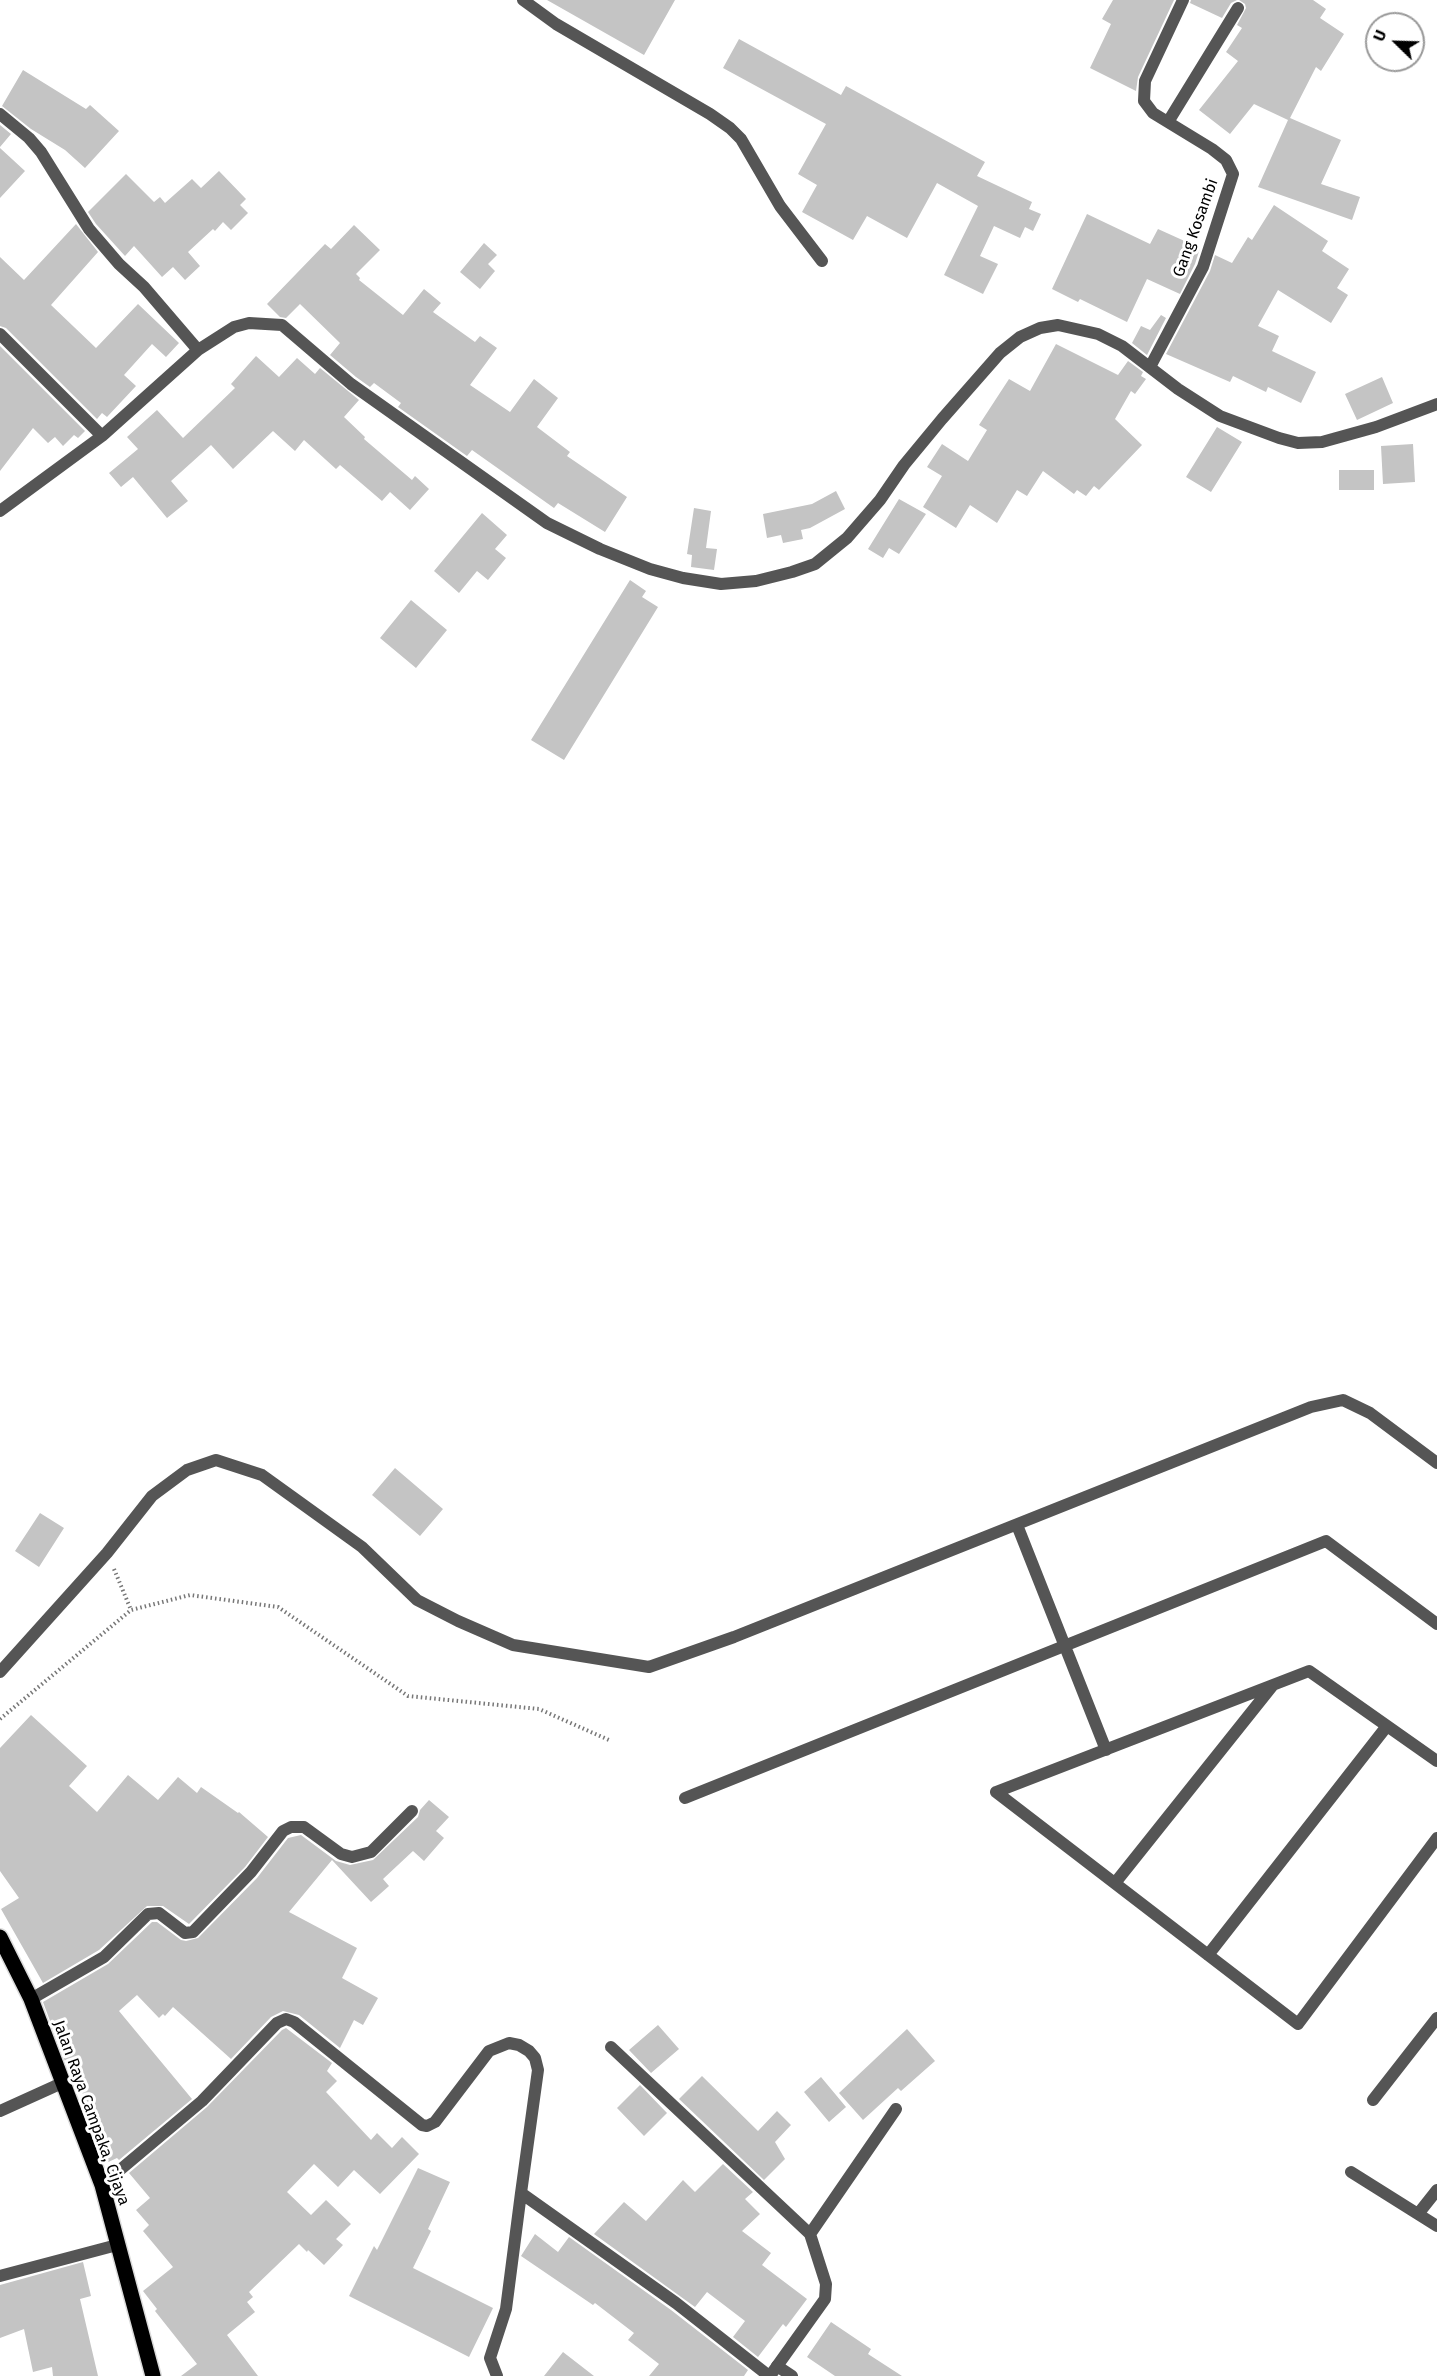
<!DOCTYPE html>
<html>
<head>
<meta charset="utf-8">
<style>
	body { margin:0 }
	#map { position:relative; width:1437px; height:2376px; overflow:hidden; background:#fff; font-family:"Fira Sans",sans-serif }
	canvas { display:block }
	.north { position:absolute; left:1365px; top:12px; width:60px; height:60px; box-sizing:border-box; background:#fff; border:2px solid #999; border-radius:50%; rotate:293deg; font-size:16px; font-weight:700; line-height:24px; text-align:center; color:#000 }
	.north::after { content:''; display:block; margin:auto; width:21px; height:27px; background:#000; clip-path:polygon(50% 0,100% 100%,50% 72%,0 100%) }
</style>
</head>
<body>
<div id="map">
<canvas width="1437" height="2376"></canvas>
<div class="north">U</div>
</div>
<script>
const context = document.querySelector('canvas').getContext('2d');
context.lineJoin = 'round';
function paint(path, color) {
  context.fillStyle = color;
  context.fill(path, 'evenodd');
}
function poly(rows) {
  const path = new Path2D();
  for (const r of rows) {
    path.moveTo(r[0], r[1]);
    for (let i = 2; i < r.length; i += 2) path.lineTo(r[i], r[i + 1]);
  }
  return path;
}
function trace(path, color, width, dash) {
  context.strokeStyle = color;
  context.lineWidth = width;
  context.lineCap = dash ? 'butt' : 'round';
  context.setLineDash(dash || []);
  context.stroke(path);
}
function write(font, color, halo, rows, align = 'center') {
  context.font = font + ' "Fira Sans",sans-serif';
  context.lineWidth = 6;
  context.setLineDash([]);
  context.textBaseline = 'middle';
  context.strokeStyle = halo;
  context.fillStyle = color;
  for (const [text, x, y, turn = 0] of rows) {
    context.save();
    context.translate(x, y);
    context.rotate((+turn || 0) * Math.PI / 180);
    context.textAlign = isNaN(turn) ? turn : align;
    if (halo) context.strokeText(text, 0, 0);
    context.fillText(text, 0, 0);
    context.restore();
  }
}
const building = poly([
	[547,0,675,0,644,55],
	[1113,0,1174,0,1138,77,1136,91,1090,68,1111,24,1102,19],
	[1191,0,1237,0,1231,3,1222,18,1190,3],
	[1239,0,1313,0,1326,9,1320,18,1344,34,1321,71,1316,67,1290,118,1341,140,1321,184,1360,197,1352,220,1258,187,1288,120,1254,104,1230,134,1199,110,1238,61,1226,52,1242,28,1237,25,1246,8,1245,4],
	[739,39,841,95,846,86,985,162,977,176,1032,202,1029,209,1041,214,1033,231,1025,227,1020,238,994,226,980,256,998,264,983,294,944,275,978,206,937,183,907,238,867,216,853,240,802,212,817,185,798,174,826,124,723,68],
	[23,70,86,109,90,105,119,131,85,168,65,150,31,129,2,106],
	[0,125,11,134,0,147],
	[0,148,25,171,0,198],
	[219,171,246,199,240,205,248,213,231,230,223,222,215,231,213,229,188,252,200,266,185,280,173,267,162,277,134,246,125,256,96,224,88,212,126,174,154,202,160,197,165,203,192,179,201,188],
	[1274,205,1328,241,1322,251,1349,269,1337,288,1348,295,1331,323,1278,290,1258,326,1279,336,1272,351,1316,372,1301,403,1268,387,1266,392,1233,376,1230,382,1166,354,1210,271,1215,255,1232,263,1248,237,1252,240],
	[1087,214,1150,244,1158,229,1200,248,1195,264,1180,294,1147,279,1127,322,1080,299,1078,302,1052,289],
	[76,224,98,252,51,305,96,348,138,304,179,343,166,357,152,344,124,375,136,386,107,417,102,413,97,419,6,328,0,326,0,257,24,280],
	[354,225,380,250,356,274,360,278,359,280,403,315,424,289,441,303,433,312,475,342,480,336,497,348,470,385,510,412,534,379,558,398,537,427,570,452,567,456,627,497,605,532,558,503,554,508,472,450,467,456,398,407,401,403,374,383,370,387,356,377,330,355,340,343,300,304,286,318,280,317,267,304,325,244,331,249],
	[484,243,497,255,488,264,495,271,480,289,460,272],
	[1161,315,1166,318,1147,355,1132,343,1141,326,1150,330],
	[1056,344,1118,375,1128,361,1143,372,1141,376,1146,379,1135,394,1131,391,1115,419,1142,445,1099,490,1094,486,1086,496,1077,490,1074,494,1043,471,1027,496,1017,490,997,523,970,505,956,528,923,507,942,476,927,467,942,444,968,461,987,430,979,425,1009,379,1030,391],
	[0,346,85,431,78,438,74,435,63,446,55,437,48,443,33,428,0,471],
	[256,356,279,377,297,358,315,374,320,368,359,400,344,417,365,437,364,439,412,480,415,476,429,489,410,510,390,492,382,501,340,465,336,469,304,440,295,451,273,431,233,469,211,445,171,481,188,501,167,518,133,477,121,487,109,473,138,449,127,437,157,410,183,438,235,388,231,384],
	[1382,377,1393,403,1357,420,1345,394],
	[1217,427,1242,442,1211,492,1186,477],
	[1413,444,1415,482,1383,484,1381,446],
	[1339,470,1374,470,1374,490,1339,490],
	[836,491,845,509,810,528,801,530,803,539,783,543,781,535,767,538,763,514,812,504],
	[899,499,926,514,899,554,889,548,883,558,868,549],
	[694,508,711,511,706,548,717,549,714,570,691,567,692,555,687,554],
	[482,513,507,535,495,549,506,558,488,580,477,571,459,593,434,571],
	[630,580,646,591,642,597,658,607,564,760,531,740],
	[411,600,447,630,416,668,380,638],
	[395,1468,443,1509,420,1536,372,1495],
	[40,1513,64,1528,39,1567,15,1551],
	[31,1715,87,1766,69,1786,97,1812,128,1775,158,1800,178,1777,197,1793,201,1787,238,1813,239,1812,268,1837,245,1867,189,1924,163,1906,147,1906,99,1950,43,1983,1,1909,19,1898,0,1871,0,1748],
	[429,1800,449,1817,436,1831,444,1838,424,1861,413,1851,383,1879,389,1886,371,1902,332,1860,289,1912,357,1948,342,1978,378,1998,363,2025,354,2020,340,2048,299,2015,283,2011,271,2017,231,2059,173,2007,165,2016,163,2014,159,2018,137,1995,119,2011,192,2099,119,2160,117,2158,104,2164,90,2126,98,2122,64,2059,43,2002,108,1964,152,1922,157,1922,181,1940,186,1941,198,1938,257,1878,288,1838,301,1835,336,1861,350,1865,373,1860,418,1817,420,1810],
	[658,2025,679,2049,651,2073,629,2050],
	[286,2028,332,2063,327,2071,337,2081,326,2092,371,2140,377,2133,392,2148,402,2137,419,2154,380,2194,354,2170,338,2187,314,2164,287,2192,311,2215,326,2200,351,2224,336,2239,343,2245,324,2265,308,2250,307,2252,299,2244,249,2292,253,2297,247,2302,255,2312,227,2335,258,2376,181,2376,197,2364,155,2311,157,2309,143,2291,173,2267,143,2231,149,2225,136,2210,150,2198,129,2173,207,2107,282,2030],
	[907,2029,935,2061,901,2091,898,2088,863,2120,839,2093],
	[702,2076,758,2131,777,2111,791,2125,775,2142,785,2159,764,2180,679,2099],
	[821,2077,846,2107,829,2122,804,2092],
	[640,2085,667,2113,644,2136,617,2108],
	[723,2164,753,2192,745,2199,760,2214,742,2231,771,2253,762,2265,807,2299,786,2327,783,2324,758,2357,733,2337,745,2321,707,2292,695,2307,594,2234,624,2202,646,2221,683,2180,695,2192],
	[418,2168,450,2182,428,2229,431,2231,413,2268,493,2308,469,2357,349,2296,374,2246,377,2250],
	[535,2234,558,2252,569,2237,671,2310,748,2370,744,2376,649,2376,659,2364,628,2340,634,2333,595,2303,593,2305,521,2256],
	[83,2262,91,2296,80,2299,98,2376,53,2376,52,2367,33,2372,24,2329,0,2338,0,2285],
	[831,2322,871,2349,868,2354,902,2376,835,2376,807,2357],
	[563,2352,594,2376,544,2376]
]);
const path = poly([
	[114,1569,131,1610],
	[0,1719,131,1610,190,1595,278,1607,408,1696,539,1709,609,1740]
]);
const service = poly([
	[523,0,556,24,710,114,730,128,741,139,780,206,822,261],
	[0,2111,62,2083],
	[777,2366,792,2376]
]);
const minor = poly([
	[0,114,29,138,41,152,89,229,119,264,144,287,198,350],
	[1168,122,1238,8],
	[0,334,102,436],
	[1150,367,1203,267,1233,174,1226,160,1212,149,1153,113,1144,101,1145,81,1183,0],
	[0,511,102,436,198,350,234,327,249,323,282,325,351,384,547,523,600,549,650,569,683,578,721,584,756,581,792,572,815,564,847,538,880,500,904,465,942,419,1000,353,1020,337,1040,328,1058,325,1098,334,1122,346,1178,389,1220,416,1279,438,1298,443,1322,442,1376,427,1437,404],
	[1017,1525,1106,1750],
	[0,1672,107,1553,152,1496,187,1470,216,1460,262,1475,362,1547,417,1600,458,1621,513,1645,649,1667,734,1637,1311,1407,1343,1400,1370,1413,1437,1463],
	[996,1792,1298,2024,1437,1838],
	[996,1792,1309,1671,1437,1761],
	[685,1798,1326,1541,1437,1624],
	[1115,1883,1273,1685],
	[1208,1955,1387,1726],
	[31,1999,104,1957,148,1914,159,1913,185,1933,193,1932,251,1872,283,1831,291,1827,304,1827,341,1854,352,1857,371,1852,412,1811],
	[611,2047,810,2234,826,2284,825,2299,770,2376],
	[1373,2100,1437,2018],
	[1351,2172,1437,2226],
	[102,2185,202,2101,277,2023,286,2019,294,2022,422,2125,427,2126,435,2122,489,2051,509,2043,519,2045,529,2051,535,2058,538,2070,521,2193],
	[1418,2214,1437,2190],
	[810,2234,896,2109],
	[0,2276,117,2245],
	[497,2376,490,2358,506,2309,521,2193,676,2303,769,2376]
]);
const primary = poly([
	[0,1937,31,1999,102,2185,153,2376]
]);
const streetNames = [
	["Gang Kosambi",1196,228,-70],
	["Jalan Raya Campaka, Cijaya",91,2113,70]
];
paint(building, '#c4c4c4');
trace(primary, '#dbdbdb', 18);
trace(path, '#777', 4, [1.5, 3]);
trace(service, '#555', 12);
trace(minor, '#555', 12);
trace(primary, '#000', 15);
write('16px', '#000', '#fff', streetNames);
</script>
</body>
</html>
